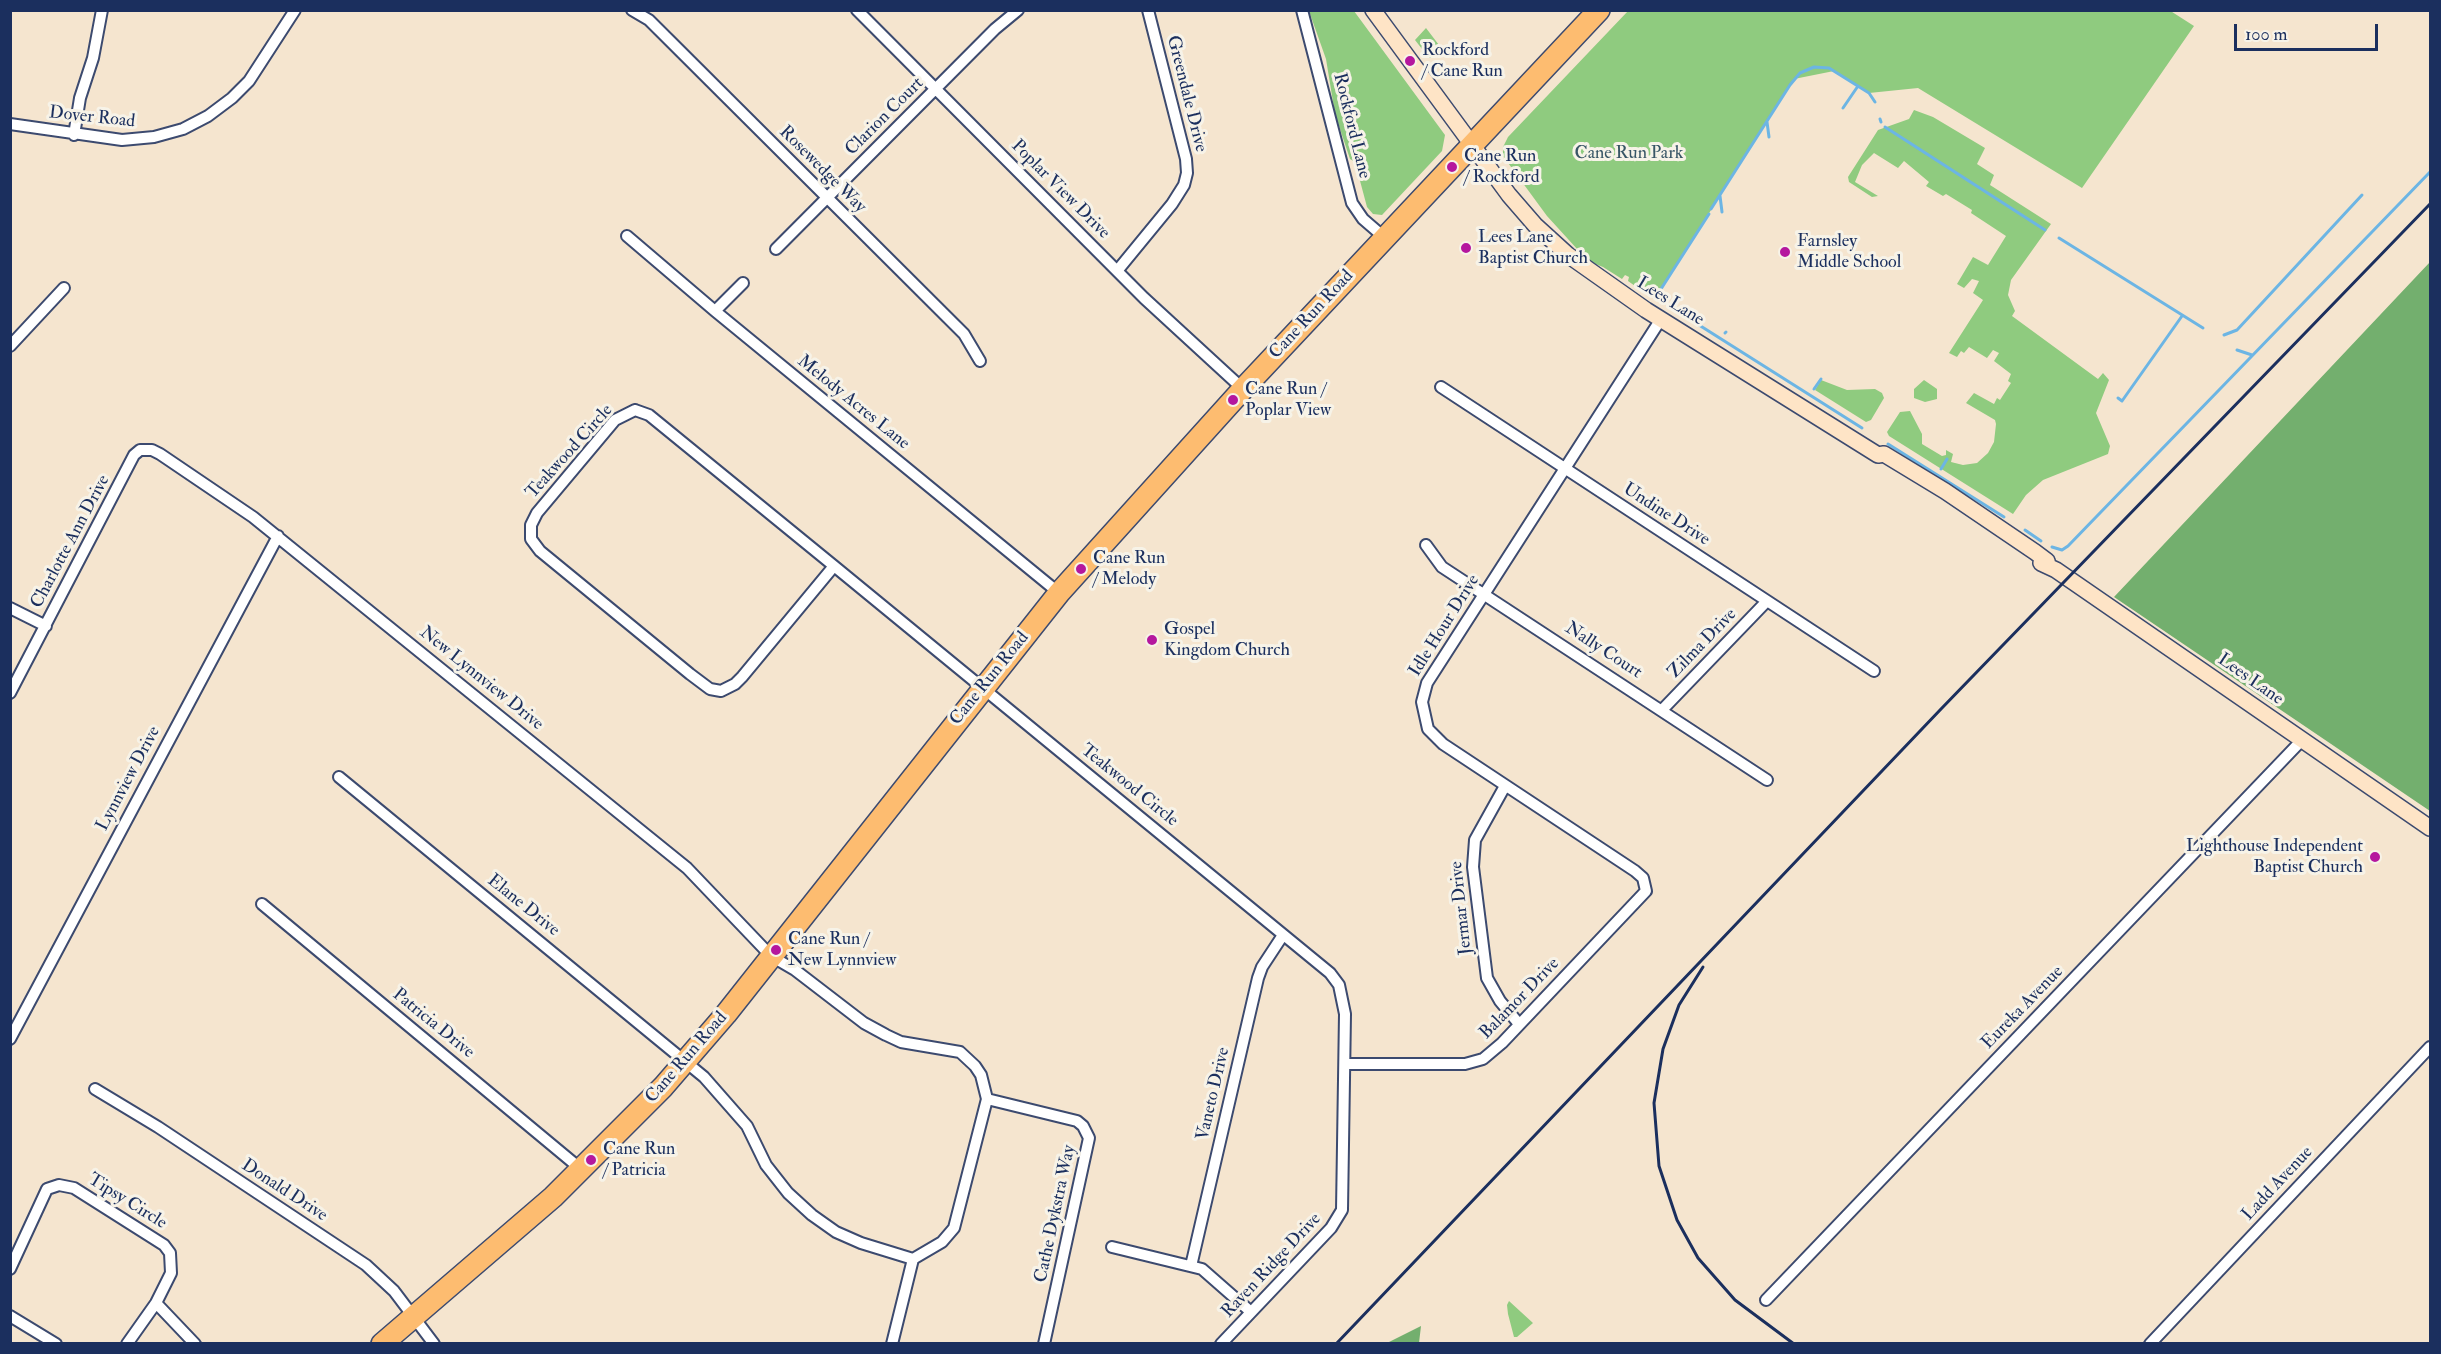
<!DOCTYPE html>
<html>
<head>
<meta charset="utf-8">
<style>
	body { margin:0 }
	#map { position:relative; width:2441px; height:1354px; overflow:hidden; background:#f5e5cf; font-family:"IM FELL Double Pica",serif }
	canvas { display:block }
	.frame { position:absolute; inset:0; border:12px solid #1b2f5e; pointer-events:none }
	.scale { position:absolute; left:2234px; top:24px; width:144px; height:27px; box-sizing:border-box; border:3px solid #1b2f5e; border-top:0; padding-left:8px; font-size:18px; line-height:21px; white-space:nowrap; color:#1b2f5e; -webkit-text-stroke:4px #f7f3e8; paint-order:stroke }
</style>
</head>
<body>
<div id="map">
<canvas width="2441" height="1354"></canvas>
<div class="frame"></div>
<div class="scale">100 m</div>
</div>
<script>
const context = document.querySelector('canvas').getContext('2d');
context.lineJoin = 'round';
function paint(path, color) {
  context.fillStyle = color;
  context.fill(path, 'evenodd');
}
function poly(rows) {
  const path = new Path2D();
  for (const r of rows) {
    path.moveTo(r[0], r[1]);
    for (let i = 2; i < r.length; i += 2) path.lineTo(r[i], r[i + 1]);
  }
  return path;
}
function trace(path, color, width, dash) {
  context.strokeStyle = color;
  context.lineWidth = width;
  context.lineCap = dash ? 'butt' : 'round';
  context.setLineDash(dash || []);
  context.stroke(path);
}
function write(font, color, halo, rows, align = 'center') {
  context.font = font + ' "IM FELL Double Pica",serif';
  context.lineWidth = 6;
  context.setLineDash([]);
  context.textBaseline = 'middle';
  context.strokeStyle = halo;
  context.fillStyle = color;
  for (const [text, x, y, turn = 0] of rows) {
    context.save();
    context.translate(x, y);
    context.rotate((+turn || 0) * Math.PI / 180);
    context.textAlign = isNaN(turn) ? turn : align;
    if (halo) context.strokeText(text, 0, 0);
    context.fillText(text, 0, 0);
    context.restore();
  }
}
const green = poly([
	[2169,10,2194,26,2082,188,1918,88,1869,93,1834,71,1794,79,1661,289,1651,285,1645,293,1628,281,1629,277,1625,275,1622,279,1603,267,1588,261,1547,216,1503,156,1503,147,1508,137,1628,11],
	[1309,11,1354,11,1445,135,1442,151,1382,215,1373,214,1367,207,1355,162,1350,159,1335,114,1326,59],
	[1426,28,1442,49,1433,58,1429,58,1415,40],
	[1914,110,1933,117,1985,148,1977,164,1994,175,1990,185,2051,224,2011,280,2008,295,2015,311,2012,316,2098,379,2103,373,2109,380,2096,413,2110,446,2108,454,2043,480,2026,495,2013,514,1889,436,1887,432,1900,412,1910,411,1922,434,1922,444,1942,456,1946,455,1946,450,1953,454,1951,462,1963,465,1977,463,1988,453,1994,442,1996,424,1995,420,1966,403,1974,393,1994,404,1997,398,2000,400,2011,383,2008,381,2011,374,1994,361,1999,353,1993,350,1987,358,1969,347,1964,353,1961,351,1957,357,1949,353,1983,300,1973,293,1979,281,1972,279,1964,288,1957,284,1973,257,1988,265,2006,236,1971,213,1972,210,1946,194,1943,196,1926,186,1929,182,1904,161,1898,168,1874,153,1862,165,1855,182,1878,196,1872,197,1849,182,1848,177,1878,130,1909,119],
	[1821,380,1847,390,1875,389,1882,393,1884,398,1871,420,1866,422,1815,390],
	[1924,380,1937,389,1937,399,1925,402,1914,398,1914,389],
	[1509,1301,1533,1323,1517,1337,1514,1337,1508,1314,1507,1305]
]);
const forest = poly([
	[2430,262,2430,811,2114,597],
	[1421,1326,1419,1343,1387,1343]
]);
const stream = poly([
	[1843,108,1858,86],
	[1880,119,1881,122],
	[1767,122,1769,137],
	[1885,127,2045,230],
	[1720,196,1722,212],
	[1711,209,1790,85,1800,73,1814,67,1829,68,1869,93,1875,102],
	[2059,238,2203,328],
	[1661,289,1709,214],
	[1680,313,1862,428],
	[1725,333,1726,332],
	[2224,335,2237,330,2362,195],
	[2237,350,2252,355],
	[1814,389,1821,379],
	[2118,398,2122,401,2182,316],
	[1888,444,2004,517],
	[1941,469,1947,459],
	[2025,530,2041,541],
	[2052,547,2062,550,2068,546,2430,172]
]);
const street = poly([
	[632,10,649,20,964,334,980,361],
	[857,10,1144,298,1243,389],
	[1302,10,1352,203,1363,219,1385,238],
	[10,124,122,140,154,137,183,129,208,116,232,98,249,81,295,10],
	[74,135,80,98,93,58,102,10],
	[627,236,715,311,1059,593],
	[776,249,995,29,1018,10],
	[1117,271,1172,204,1184,185,1187,173,1186,159,1148,10],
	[715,311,743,283],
	[10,346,64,288],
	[1441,387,1874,671],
	[635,410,649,415,834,566,742,677,735,684,721,691,710,689,690,674,540,551,531,539,531,525,537,513,615,420,635,410],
	[1426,545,1442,567,1767,780],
	[834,566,1330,973,1339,985,1345,1014,1342,1210,1331,1228,1221,1344],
	[10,608,46,626],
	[10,693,134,455,140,450,152,450,160,454,253,517,687,868,771,956,795,970,864,1023,886,1035,901,1042,960,1052,975,1066,981,1075,987,1099,954,1228,942,1242,913,1259,892,1344],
	[1662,710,1767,601],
	[339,777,704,1077,747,1126,766,1165,788,1193,812,1215,836,1232,861,1243,913,1259],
	[1505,786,1475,840,1473,867,1487,978,1500,1001,1519,1024],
	[262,904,582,1170],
	[10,1039,278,536],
	[1345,1064,1465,1064,1483,1059,1502,1043,1646,891,1643,878,1635,871,1443,744,1428,729,1422,702,1427,683,1661,319],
	[95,1089,158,1127,366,1265,394,1291,434,1344],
	[987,1099,1077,1121,1083,1126,1089,1138,1044,1344],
	[1112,1247,1202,1269,1251,1312],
	[1191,1266,1258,978,1262,967,1283,935],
	[10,1269,47,1189,59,1185,74,1188,164,1245,170,1253,171,1273,156,1303,127,1344],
	[1766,1300,2302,740],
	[156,1303,195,1344],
	[10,1316,56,1344],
	[2150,1344,2430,1047]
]);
const secondary = poly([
	[1373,10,1509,195,1535,225,1568,255,1646,310,1878,455,1884,454,1945,491,2035,552,2047,561,2048,565],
	[2041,563,2056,570,2430,828]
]);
const highway = poly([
	[382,1344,553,1197,663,1087,726,1014,1059,593,1243,389,1599,10]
]);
const rail = poly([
	[1703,967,1679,1005,1663,1049,1654,1103,1659,1166,1677,1220,1698,1258,1735,1300,1794,1344],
	[1336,1344,1941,709,2430,204]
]);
const markers = [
	[1410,61,6,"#b5179e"],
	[1452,167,6,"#b5179e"],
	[1466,248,6,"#b5179e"],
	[1785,252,6,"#b5179e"],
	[1233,400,6,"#b5179e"],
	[1081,569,6,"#b5179e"],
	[1152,640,6,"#b5179e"],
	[2375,857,6,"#b5179e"],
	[776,950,6,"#b5179e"],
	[591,1160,6,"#b5179e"]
];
const poiNames = [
	["Rockford",1422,51],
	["/ Cane Run",1422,72],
	["Cane Run",1464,157],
	["/ Rockford",1464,178],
	["Lees Lane",1478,238],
	["Baptist Church",1478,259],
	["Farnsley",1797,242],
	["Middle School",1797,263],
	["Cane Run /",1245,390],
	["Poplar View",1245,411],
	["Cane Run",1093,559],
	["/ Melody",1093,580],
	["Gospel",1164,630],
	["Kingdom Church",1164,651],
	["Lighthouse Independent",2363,847,"right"],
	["Baptist Church",2363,868,"right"],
	["Cane Run /",788,940],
	["New Lynnview",788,961],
	["Cane Run",603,1150],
	["/ Patricia",603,1171]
];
const streetNames = [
	["Greendale Drive",1186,94,76],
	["Clarion Court",885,117,-45],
	["Dover Road",92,118,6],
	["Rockford Lane",1351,126,76],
	["Rosewedge Way",822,170,45],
	["Poplar View Drive",1060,190,45],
	["Lees Lane",1670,302,32],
	["Cane Run Road",1312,315,-47],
	["Melody Acres Lane",853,403,39],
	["Teakwood Circle",570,452,-48],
	["Undine Drive",1666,515,33],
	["Charlotte Ann Drive",71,542,-62],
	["Idle Hour Drive",1445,626,-58],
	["Zilma Drive",1703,644,-46],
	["Nally Court",1603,651,33],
	["New Lynnview Drive",481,679,39],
	["Cane Run Road",990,679,-51],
	["Lees Lane",2250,680,35],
	["Lynnview Drive",129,779,-62],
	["Teakwood Circle",1129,786,39],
	["Elane Drive",523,906,39],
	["Jermar Drive",1462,908,-96],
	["Balamor Drive",1520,999,-46],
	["Eureka Avenue",2023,1008,-46],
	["Patricia Drive",433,1024,39],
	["Cane Run Road",687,1058,-49],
	["Vaneto Drive",1214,1094,-77],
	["Ladd Avenue",2278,1184,-47],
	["Donald Drive",284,1191,33],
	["Tipsy Circle",127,1202,32],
	["Cathe Dykstra Way",1056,1214,-78],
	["Raven Ridge Drive",1272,1266,-47]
];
const parkNames = [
	["Cane Run Park",1629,154]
];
paint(green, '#8fcb7f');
paint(forest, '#73af6e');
trace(stream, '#6cb5e4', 3);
trace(street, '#3c4a6f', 14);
trace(secondary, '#3c4a6f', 18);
trace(highway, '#3c4a6f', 24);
trace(street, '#fff', 10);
trace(secondary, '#fee4c6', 15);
trace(highway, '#fdbc70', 21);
trace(rail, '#1b2f5e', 3);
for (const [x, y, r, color] of markers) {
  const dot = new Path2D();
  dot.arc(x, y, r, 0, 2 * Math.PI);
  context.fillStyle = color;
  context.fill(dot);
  trace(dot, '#f7f3e8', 2);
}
write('18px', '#1b2f5e', '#f7f3e8', poiNames, 'left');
write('18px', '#1b2f5e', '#f7f3e8', streetNames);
write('18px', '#385666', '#f7f3e8', parkNames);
</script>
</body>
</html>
